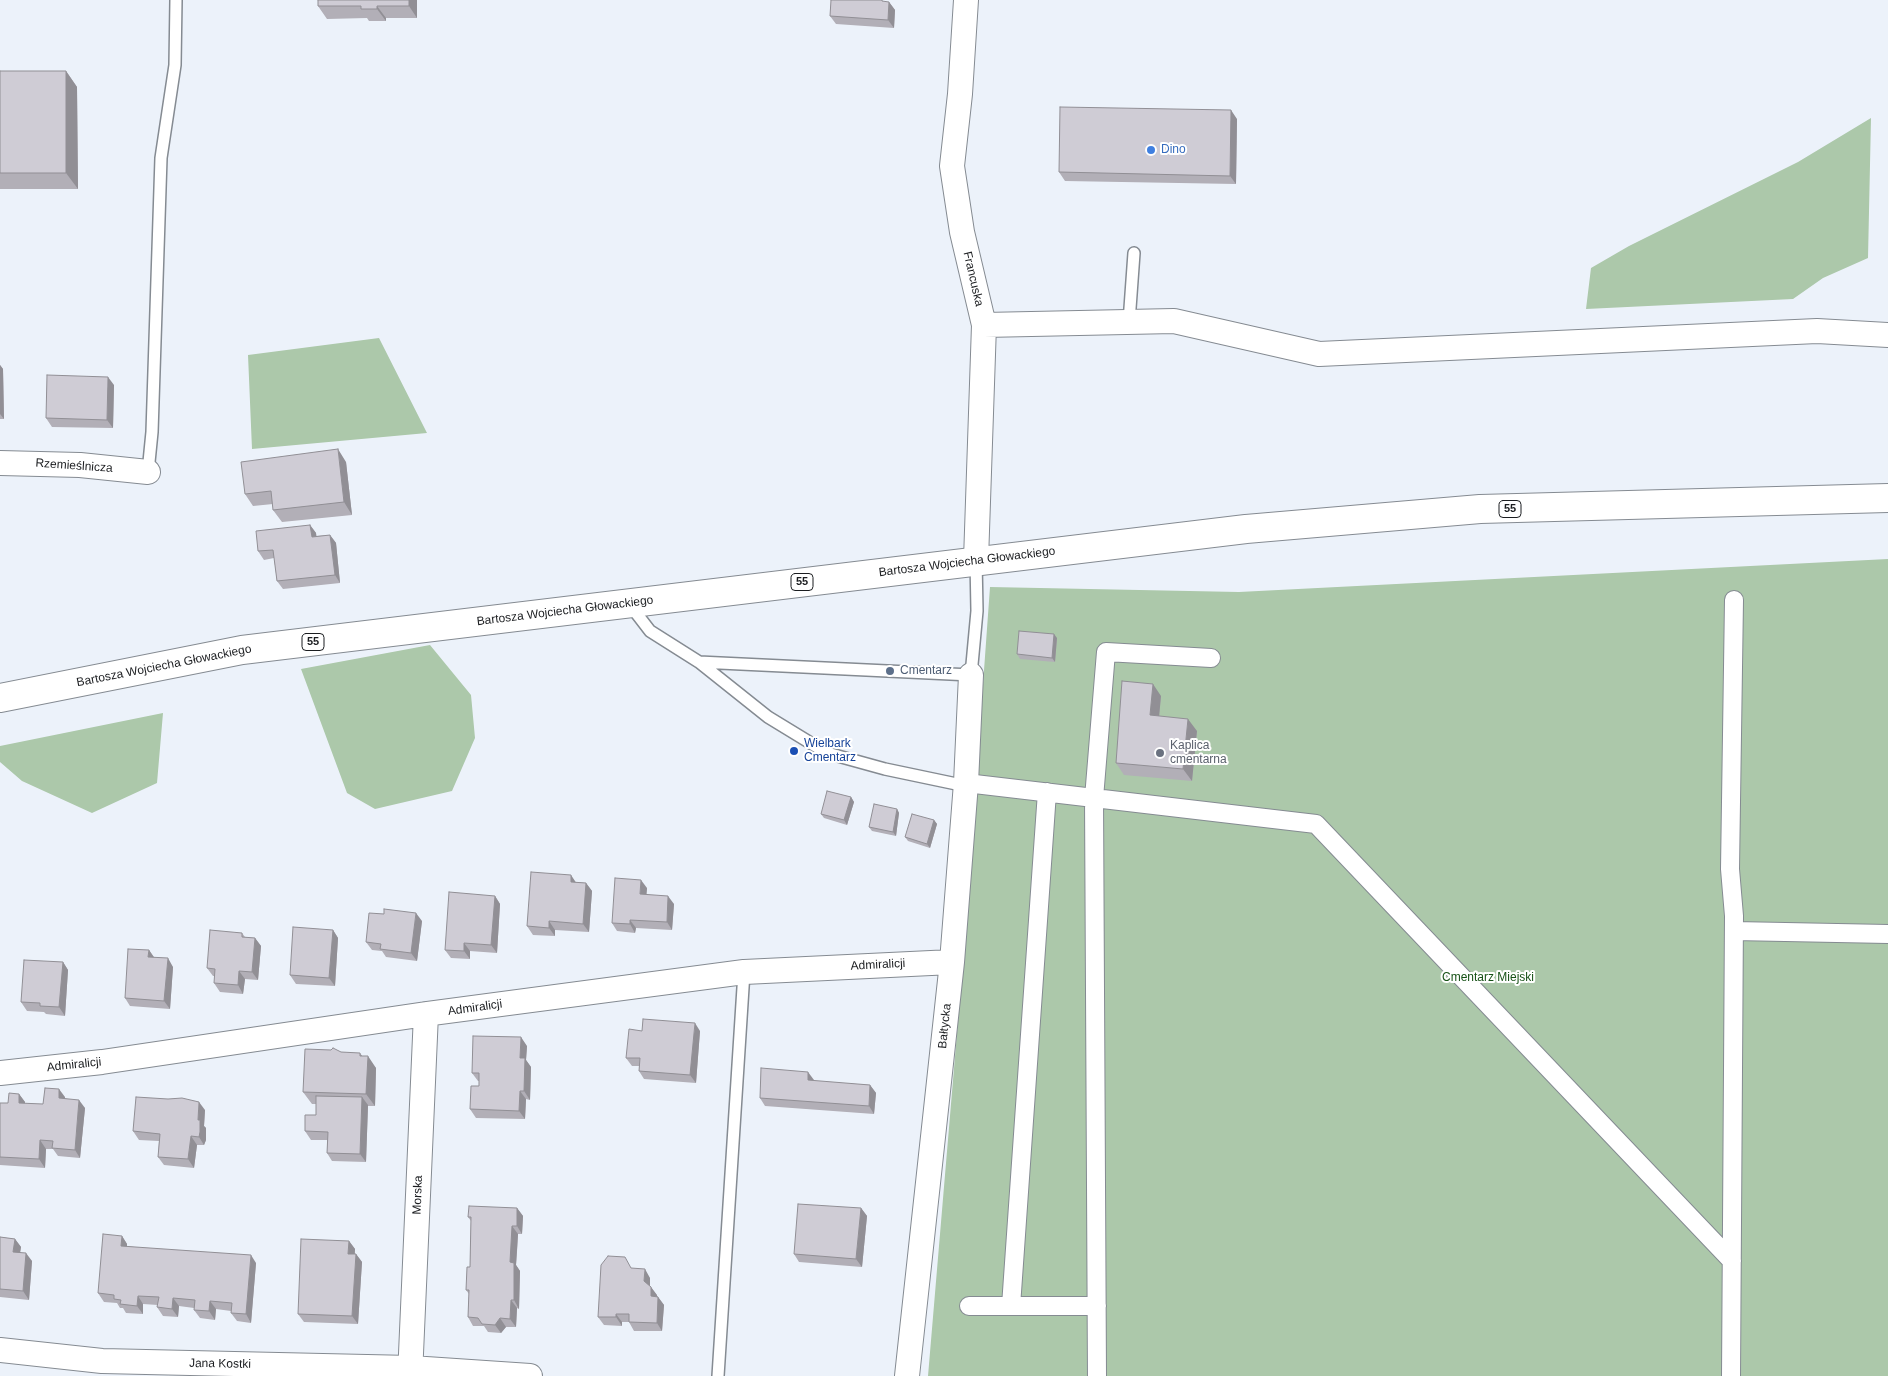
<!DOCTYPE html>
<html>
<head>
<meta charset="utf-8">
<style>
	body { margin:0 }
	canvas { display:block; background:#ecf2fa }
</style>
</head>
<body>
<canvas width="1888" height="1376"></canvas>
<script>
const context = document.querySelector('canvas').getContext('2d');
context.lineJoin = 'round';
function paint(path, color) {
  context.fillStyle = color;
  context.fill(path, 'evenodd');
}
function poly(rows) {
  const path = new Path2D();
  for (const r of rows) {
    path.moveTo(r[0], r[1]);
    for (let i = 2; i < r.length; i += 2) path.lineTo(r[i], r[i + 1]);
  }
  return path;
}
function trace(path, color, width, dash) {
  context.strokeStyle = color;
  context.lineWidth = width;
  context.lineCap = dash ? 'butt' : 'round';
  context.setLineDash(dash || []);
  context.stroke(path);
}
function write(font, color, halo, rows, align = 'center') {
  context.font = font + ' Helvetica,sans-serif';
  context.lineWidth = 4;
  context.setLineDash([]);
  context.textBaseline = 'middle';
  context.strokeStyle = halo;
  context.fillStyle = color;
  for (const [text, x, y, turn = 0] of rows) {
    context.save();
    context.translate(x, y);
    context.rotate((+turn || 0) * Math.PI / 180);
    context.textAlign = isNaN(turn) ? turn : align;
    if (halo) context.strokeText(text, 0, 0);
    context.fillText(text, 0, 0);
    context.restore();
  }
}
const green = poly([
	[1871,118,1868,258,1823,278,1793,299,1586,309,1591,268,1629,246,1798,162],
	[379,338,427,433,252,449,248,355],
	[1888,559,1888,1376,928,1376,963,962,990,587,1239,592],
	[430,645,471,695,475,738,452,791,375,809,347,793,301,669],
	[163,713,157,783,92,813,22,781,0,762,0,746]
]);
const service = poly([
	[1129,322,1134,253],
	[148,472,152,432,161,158,175,65,176,0],
	[630,605,650,631,699,662,971,675,977,611,976,560],
	[699,662,768,717,827,753,885,769,966,786],
	[718,1376,744,972]
]);
const pedestrian = poly([
	[966,783,1316,824,1732,1261],
	[1734,931,1888,934],
	[969,1306,1097,1306],
	[1011,1306,1047,792],
	[1097,1376,1094,798,1106,652,1211,658],
	[1731,1376,1734,916,1730,869,1734,600]
]);
const minor = poly([
	[966,0,960,94,952,166,962,232,984,325,976,560],
	[984,325,1174,321,1319,354,1817,331,1888,335],
	[0,463,80,465,148,472],
	[0,1073,102,1062,426,1014,744,972,952,962],
	[0,1350,102,1361,411,1368,530,1376],
	[410,1376,426,1014],
	[907,1376,952,962,966,783,971,675]
]);
const primary = poly([
	[0,698,242,650,1246,529,1480,509,1888,498]
]);
const wall = poly([
	[417,0,417,18,386,18,386,21,369,21,367,18,327,19,318,6],
	[888,2,889,2,895,10,894,28,836,24,830,16],
	[0,71,66,71,77,87,78,189,0,189],
	[1237,119,1236,184,1065,181,1059,172],
	[0,365,3,369,4,419,0,419],
	[114,385,113,428,52,427,46,418],
	[346,462,352,515,282,522,273,510,273,504,253,506,245,494],
	[310,525,316,533,316,536,330,535,336,543,340,583,283,589,277,581,274,558,264,560,258,551],
	[1057,638,1055,662,1020,659,1017,654],
	[1161,696,1159,716,1197,731,1192,781,1124,775,1116,763],
	[851,797,854,802,847,825,824,818,821,814],
	[897,809,899,813,896,836,872,831,869,827],
	[934,820,937,824,930,848,908,841,905,837],
	[576,882,586,883,592,891,589,932,555,930,555,936,533,935,527,926],
	[647,888,646,894,674,904,672,930,636,928,635,933,617,931,612,923],
	[495,896,500,904,497,953,470,951,470,959,451,958,445,950],
	[422,921,417,961,386,957,382,951,372,950,366,942],
	[333,930,338,938,335,986,296,984,290,975],
	[242,933,245,937,255,938,261,946,258,980,245,979,243,994,220,992,214,983,215,976,213,976,207,968],
	[149,950,154,957,173,967,170,1009,130,1006,125,998],
	[63,962,68,970,65,1016,46,1014,44,1012,27,1011,21,1002],
	[700,1031,696,1083,644,1079,639,1071,639,1066,632,1066,626,1058],
	[527,1046,526,1060,531,1067,530,1100,526,1099,525,1119,476,1118,470,1109,479,1086,479,1081,478,1081,472,1073],
	[341,1052,362,1056,376,1068,375,1106,368,1106,366,1162,332,1161,327,1153,327,1140,311,1140,305,1131,316,1115,316,1104,312,1104,303,1092],
	[814,1080,814,1081,870,1085,876,1093,874,1114,765,1106,760,1098],
	[19,1094,25,1102,25,1104,43,1104,65,1097,65,1098,85,1108,80,1158,58,1156,53,1149,46,1149,45,1168,0,1165,0,1103,8,1103],
	[205,1110,204,1126,206,1128,206,1140,204,1145,197,1145,194,1168,164,1165,158,1157,159,1141,139,1140,133,1131],
	[517,1208,523,1216,522,1234,518,1234,517,1252,516,1265,520,1271,519,1309,517,1308,516,1327,506,1327,501,1333,488,1332,484,1326,473,1326,468,1317,469,1294,466,1290,470,1267,471,1221,468,1217],
	[861,1208,867,1216,862,1267,799,1262,794,1254],
	[122,1236,127,1244,127,1246,256,1263,251,1323,237,1321,231,1313,231,1311,216,1309,215,1320,200,1318,194,1310,194,1308,179,1306,178,1317,163,1316,157,1307,158,1305,143,1304,143,1314,126,1313,123,1308,120,1308,117,1303,104,1302,98,1293],
	[0,1237,15,1239,21,1247,20,1252,32,1261,29,1300,0,1297],
	[349,1241,355,1249,355,1254,356,1254,362,1262,358,1324,304,1322,298,1314],
	[632,1269,650,1278,650,1286,664,1305,662,1331,634,1331,629,1322,622,1322,622,1326,604,1325,598,1317]
]);
const shadedWall = poly([
	[409,0,417,0,417,18,409,6],
	[889,2,895,10,894,28,888,20],
	[377,6,386,18,386,21,377,9],
	[66,71,77,87,78,189,66,173],
	[1231,110,1237,119,1236,184,1230,176],
	[0,365,3,369,4,419,0,414],
	[108,377,114,385,113,428,107,420],
	[338,449,346,462,352,515,344,502],
	[310,525,316,533,318,545,312,537],
	[330,535,336,543,340,583,335,575],
	[1054,634,1057,638,1055,662,1052,658],
	[1153,684,1161,696,1158,728,1150,715],
	[1188,719,1197,731,1192,781,1183,769],
	[851,797,854,802,847,825,844,820],
	[897,809,899,813,896,836,893,832],
	[934,820,937,824,930,848,927,844],
	[571,875,577,884,571,882],
	[641,880,647,888,646,902,640,894],
	[586,883,592,891,589,932,583,924],
	[495,896,500,904,497,953,491,945],
	[668,896,674,904,672,930,667,922],
	[416,913,422,921,417,961,411,953],
	[630,920,636,928,635,933,630,924],
	[549,921,555,930,555,936,549,928],
	[333,930,338,938,335,986,329,978],
	[255,938,261,946,258,980,252,972],
	[464,943,470,951,470,959,464,951],
	[149,950,155,959,148,957],
	[168,958,173,967,170,1009,164,1001],
	[63,962,68,970,65,1016,59,1007],
	[239,971,245,979,243,994,238,985],
	[695,1023,700,1031,696,1083,690,1075],
	[521,1037,527,1046,526,1060,531,1067,530,1100,524,1091,520,1058],
	[360,1053,367,1063,368,1056,376,1068,375,1106,366,1094],
	[808,1072,814,1080,813,1089,808,1080],
	[870,1085,876,1093,874,1114,869,1106],
	[59,1089,65,1097,65,1106,59,1098],
	[520,1091,526,1099,525,1119,519,1111],
	[19,1094,25,1102,25,1112,19,1103],
	[362,1097,368,1105,366,1162,360,1154],
	[79,1100,85,1108,80,1158,75,1150],
	[199,1102,205,1110,204,1126,206,1128,206,1140,204,1145,199,1137,198,1120],
	[191,1136,197,1145,194,1168,188,1159],
	[40,1140,46,1149,45,1168,39,1159],
	[517,1208,523,1216,522,1234,517,1226],
	[861,1208,867,1216,862,1267,856,1259],
	[512,1226,518,1234,516,1265,520,1271,519,1309,514,1300,510,1262],
	[122,1236,127,1244,127,1254,121,1246],
	[15,1239,21,1247,19,1260,13,1252],
	[349,1241,355,1249,354,1262,348,1254],
	[26,1253,32,1261,29,1300,23,1291],
	[356,1254,362,1262,358,1324,352,1316],
	[251,1255,256,1263,251,1323,246,1314],
	[645,1269,650,1278,650,1289,644,1281],
	[651,1287,657,1295,657,1304,651,1296],
	[138,1296,143,1304,143,1314,137,1306],
	[658,1297,664,1305,662,1331,657,1323],
	[173,1298,179,1306,178,1317,172,1309],
	[511,1300,517,1308,516,1327,510,1319],
	[210,1301,216,1309,215,1320,209,1311],
	[616,1314,622,1322,622,1326,616,1317],
	[500,1318,506,1327,501,1333,495,1325]
]);
const building = poly([
	[318,0,409,0,409,6,377,6,377,9,361,9,361,6,318,6,318,0],
	[831,0,882,0,882,1,889,2,888,20,830,16,831,0],
	[0,71,66,71,66,173,0,173,0,71],
	[1060,107,1231,110,1230,176,1059,172,1060,107],
	[47,375,108,377,107,420,46,418,47,375],
	[338,449,344,502,273,510,271,491,245,494,241,462,338,449],
	[310,525,312,537,330,535,335,575,277,581,273,550,258,551,256,531,310,525],
	[1019,631,1054,634,1052,658,1017,654,1019,631],
	[1122,681,1153,684,1150,715,1188,719,1183,769,1116,763,1122,681],
	[827,791,851,797,844,820,821,814,827,791],
	[874,804,897,809,893,832,869,827,874,804],
	[912,814,934,820,927,844,905,837,912,814],
	[531,872,571,875,571,882,586,883,583,924,549,921,549,928,527,926,531,872],
	[615,878,641,880,640,894,668,896,667,922,630,920,630,924,612,923,615,878],
	[449,892,495,896,491,945,464,943,464,951,445,950,449,892],
	[384,909,416,913,411,953,380,949,381,944,366,942,369,913,384,914,384,909],
	[293,927,333,930,329,978,290,975,293,927],
	[210,930,242,933,242,937,255,938,252,972,239,971,238,985,214,983,215,969,207,968,210,930],
	[128,949,149,950,148,957,168,958,164,1001,125,998,128,949],
	[24,960,63,962,59,1007,40,1006,40,1003,21,1002,24,960],
	[643,1019,695,1023,690,1075,639,1071,640,1058,626,1058,629,1029,642,1031,643,1019],
	[473,1036,521,1037,520,1058,525,1058,524,1091,520,1091,519,1111,470,1109,471,1086,479,1086,479,1073,472,1073,473,1036],
	[333,1048,341,1052,360,1053,360,1056,368,1056,366,1094,303,1092,305,1049,331,1050,333,1048],
	[761,1068,808,1072,808,1080,870,1085,869,1106,760,1098,761,1068],
	[45,1088,59,1089,59,1098,79,1100,75,1150,52,1148,53,1141,40,1140,39,1159,0,1157,0,1103,8,1103,9,1093,19,1094,19,1103,43,1104,45,1088],
	[316,1096,362,1097,360,1154,327,1153,328,1132,305,1131,305,1115,316,1115,316,1096],
	[136,1097,168,1099,182,1098,199,1102,198,1120,200,1120,200,1132,199,1137,191,1136,188,1159,158,1157,160,1134,133,1131,136,1097],
	[798,1204,861,1208,856,1259,794,1254,798,1204],
	[469,1206,517,1208,517,1226,512,1226,510,1262,514,1263,514,1300,511,1300,510,1319,500,1318,495,1325,482,1324,478,1318,468,1317,469,1290,466,1290,467,1267,470,1267,471,1217,468,1217,469,1206],
	[103,1234,122,1236,121,1246,251,1255,246,1314,231,1313,232,1303,210,1301,209,1311,194,1310,195,1300,173,1298,172,1309,157,1307,159,1297,138,1296,137,1306,120,1304,121,1300,114,1299,114,1295,98,1293,103,1234],
	[0,1237,15,1239,13,1252,26,1253,23,1291,0,1289,0,1237],
	[301,1239,349,1241,348,1254,356,1254,352,1316,298,1314,301,1239],
	[608,1256,625,1257,631,1268,645,1269,644,1281,651,1287,651,1296,658,1297,657,1323,629,1322,629,1314,616,1314,616,1317,598,1317,601,1265,608,1256]
]);
const markers = [
	[1151,150,5,"#3f7fe0"],
	[890,671,5,"#5c6f8a"],
	[794,751,5,"#1a4fb4"],
	[1160,753,5,"#6b7280"]
];
const shields = [
	[1510,509,22],
	[802,582,22],
	[313,642,22]
];
const shieldNames = [
	["55",1510,509],
	["55",802,582],
	["55",313,642]
];
const shopNames = [
	["Dino",1161,150]
];
const streetNames = [
	["Francuska",973,279,77],
	["Rzemieślnicza",74,466,4],
	["Bartosza Wojciecha Głowackiego",967,562,-7],
	["Bartosza Wojciecha Głowackiego",565,611,-7],
	["Bartosza Wojciecha Głowackiego",164,666,-11],
	["Admiralicji",878,965,-3],
	["Admiralicji",475,1008,-8],
	["Bałtycka",945,1026,-84],
	["Admiralicji",74,1065,-6],
	["Morska",418,1195,-88],
	["Jana Kostki",220,1364,1]
];
const serviceNames = [
	["Cmentarz",900,671]
];
const transitNames = [
	["Wielbark",804,744],
	["Cmentarz",804,758]
];
const worshipNames = [
	["Kaplica",1170,746],
	["cmentarna",1170,760]
];
const parkNames = [
	["Cmentarz Miejski",1488,978]
];
paint(green, '#acc8aa');
trace(service, '#858b92', 14);
trace(pedestrian, '#858b92', 20);
trace(minor, '#858b92', 26);
trace(primary, '#858b92', 30);
trace(service, '#fff', 11);
trace(pedestrian, '#fff', 18);
trace(minor, '#fff', 24);
trace(primary, '#fff', 28);
paint(wall, '#b2afb7');
paint(shadedWall, '#918f95');
paint(building, '#cfccd5');
trace(building, '#918f95', 1);
for (const [x, y, r, color] of markers) {
  const dot = new Path2D();
  dot.arc(x, y, r, 0, 2 * Math.PI);
  context.fillStyle = color;
  context.fill(dot);
  trace(dot, '#fff', 2);
}
for (const [x, y, w] of shields) {
  const box = new Path2D();
  box.roundRect(x - w / 2, y - 8.5, w, 17, 4);
  context.fillStyle = '#fff';
  context.fill(box);
  trace(box, '#1b1d20', 1);
}
write('bold 11px', '#1b1d20', null, shieldNames);
write('12px', '#366cbe', '#fff', shopNames, 'left');
write('12px', '#1b1d20', '#fff', streetNames);
write('12px', '#4e5e75', '#fff', serviceNames, 'left');
write('12px', '#164399', '#fff', transitNames, 'left');
write('12px', '#5b616d', '#fff', worshipNames, 'left');
write('12px', '#165116', '#fff', parkNames);
</script>
</body>
</html>
